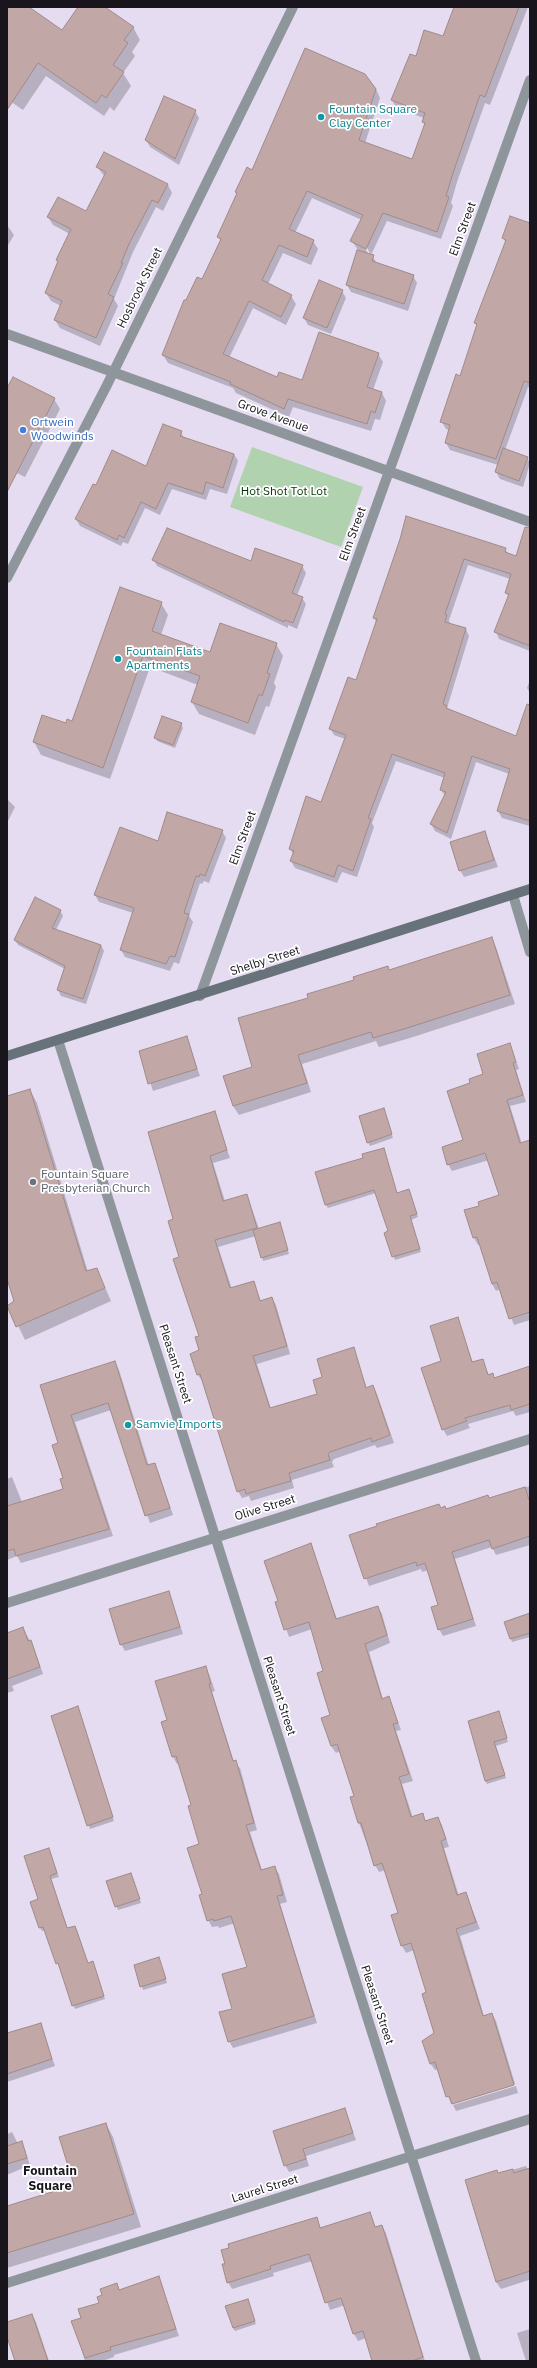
<!DOCTYPE html>
<html>
<head>
<meta charset="utf-8">
<style>
	body { margin:0 }
	#map { position:relative; width:537px; height:2368px; overflow:hidden; background:#e5dcf1; font-family:"IBM Plex Sans",sans-serif }
	canvas { display:block }
	.frame { position:absolute; inset:0; border:8px solid #18151c; pointer-events:none }
</style>
</head>
<body>
<div id="map">
<canvas width="537" height="2368"></canvas>
<div class="frame"></div>
</div>
<script>
const context = document.querySelector('canvas').getContext('2d');
context.lineJoin = 'round';
function paint(path, color) {
  context.fillStyle = color;
  context.fill(path, 'evenodd');
}
function poly(rows) {
  const path = new Path2D();
  for (const r of rows) {
    path.moveTo(r[0], r[1]);
    for (let i = 2; i < r.length; i += 2) path.lineTo(r[i], r[i + 1]);
  }
  return path;
}
function trace(path, color, width, dash) {
  context.strokeStyle = color;
  context.lineWidth = width;
  context.lineCap = dash ? 'butt' : 'round';
  context.setLineDash(dash || []);
  context.stroke(path);
}
function write(font, color, halo, rows, align = 'center') {
  context.font = font + ' "IBM Plex Sans",sans-serif';
  context.lineWidth = 3.5;
  context.setLineDash([]);
  context.textBaseline = 'middle';
  context.strokeStyle = halo;
  context.fillStyle = color;
  for (const [text, x, y, turn = 0] of rows) {
    context.save();
    context.translate(x, y);
    context.rotate((+turn || 0) * Math.PI / 180);
    context.textAlign = isNaN(turn) ? turn : align;
    if (halo) context.strokeText(text, 0, 0);
    context.fillText(text, 0, 0);
    context.restore();
  }
}
const green = poly([
	[252,447,363,487,341,547,230,507]
]);
const shadow = poly([
	[7,7,27,7,62,31,79,7,103,7,133,27,140,40,132,52,135,56,123,73,131,86,114,111,110,107,104,116,46,76,23,110,7,99],
	[455,7,528,7,490,105,485,103,457,182,451,203,453,206,441,239,387,221,371,255,378,264,413,276,417,283,408,311,351,292,347,285,358,250,352,241,362,220,312,198,295,233,313,241,318,249,311,265,283,253,268,284,291,296,296,304,286,325,253,308,229,358,278,378,302,382,378,354,383,362,373,390,382,393,386,401,380,420,375,419,371,431,293,407,289,417,236,393,233,388,168,363,163,355,186,302,202,280,221,241,218,237,237,195,236,192,253,171,376,89,380,98,365,143,412,160,425,126,423,122,424,118,396,108,392,100,416,57,444,37],
	[365,244,371,255,369,255,363,245],
	[195,111,199,118,179,165,150,147,146,140],
	[97,167,168,185,172,193,163,211,156,207,133,252,114,299,118,306,100,346,60,328,55,320,61,306,51,301,46,293,59,263,57,260,70,234,53,225,48,217,87,212,105,177],
	[530,224,530,388,528,387,526,393,505,450,527,458,530,463,523,487,500,479,496,472,498,465,450,450,446,443,450,430,446,429,442,422,461,377,478,327,475,323,506,243,503,238],
	[7,225,14,235,7,247],
	[342,291,346,298,331,334,308,325,304,318],
	[7,390,54,399,60,409,25,477,7,468],
	[181,432,184,438,234,454,238,461,227,494,210,489,206,500,172,489,160,515,145,508,128,544,123,542,121,546,80,526,76,519,96,486,147,468],
	[401,539,505,549,509,555,530,562,530,651,499,639,496,632,509,597,506,593,510,579,468,565,449,620,450,624,466,629,469,636,447,708,517,737,530,700,530,826,502,818,498,811,509,774,476,762,451,839,435,831,431,824,445,796,441,790,445,778,396,761,372,823,374,827,357,877,342,872,337,883,295,868,291,861,293,854,290,849,322,803,345,739,334,735,330,728,357,681,376,622,374,618],
	[154,560,251,562,302,566,306,573,297,596,302,598,306,604,297,629,288,625,288,628,157,566],
	[161,603,168,615,161,635,211,653,276,644,283,656,274,683,276,687,269,707,266,706,255,735,199,714,192,702,198,685,150,667,110,779,41,755,34,742,73,723],
	[530,680,530,693,527,688],
	[181,724,183,728,175,748,157,741,155,737],
	[7,799,15,807,7,823],
	[222,831,226,838,209,883,204,881,202,884,200,883,189,916,193,922,179,964,174,962,170,971,125,957,121,950,133,913,99,902,95,895],
	[485,832,498,867,464,877,460,870],
	[60,910,63,916,56,930,101,945,104,951,86,1004,61,996,58,990,65,969,18,945,15,940],
	[491,938,496,947,515,1004,410,1038,379,1047,376,1041,302,1064,311,1092,239,1115,233,1106,224,1077,254,1067,309,998],
	[187,1038,200,1076,153,1091,140,1052],
	[510,1044,519,1069,516,1070,526,1102,510,1106,522,1144,530,1142,530,1320,514,1325,500,1289,496,1291,492,1284,480,1244,478,1245,474,1238,465,1211,480,1206,500,1196,489,1160,452,1171,448,1164,464,1141,471,1084,484,1075],
	[30,1090,37,1103,88,1272,97,1269,111,1301,25,1340,8,1305,15,1301,7,1275,7,1098],
	[214,1112,230,1158,213,1163,225,1201,247,1195,259,1229,281,1227,289,1254,263,1261,256,1236,218,1247,232,1289,253,1282,261,1301,272,1298,276,1305,290,1354,257,1364,271,1409,318,1395,324,1377,353,1349,367,1388,373,1386,377,1394,394,1443,377,1448,375,1445,334,1459,332,1462,334,1467,292,1480,294,1488,251,1501,249,1496,242,1498,238,1491,203,1382,198,1375,191,1354,200,1351,200,1337,180,1257,175,1220],
	[385,1113,393,1138,370,1146,368,1142],
	[384,1149,397,1194,410,1194,418,1217,411,1220,421,1252,395,1260,386,1233,390,1232,376,1193,328,1208,326,1205,364,1158],
	[457,1318,473,1363,482,1360,489,1375,492,1374,495,1379,530,1367,530,1412,516,1416,513,1411,468,1424,470,1428,447,1436,443,1429,442,1362],
	[115,1362,119,1370,149,1466,154,1464,158,1471,173,1515,150,1523,111,1410,75,1422,113,1536,21,1563,17,1556,7,1560,7,1479,12,1477,22,1502,65,1489,59,1443,41,1386],
	[530,1486,530,1545,496,1555,492,1547,455,1559,476,1626,443,1636,439,1629,440,1606,429,1570,422,1572,421,1569,369,1586,351,1536,441,1509,446,1510,489,1499],
	[310,1544,337,1619,378,1607,382,1614,390,1643,369,1652,383,1699,389,1697,401,1730,396,1731,413,1781,402,1784,413,1818,422,1815,426,1822,438,1818,442,1825,449,1847,444,1848,459,1896,466,1894,480,1929,460,1936,484,2016,492,2014,496,2021,515,2084,451,2104,438,2069,435,2070,430,2063,435,2033,427,1993,414,1950,406,1953,402,1946,392,1916,400,1914,386,1870,379,1872,375,1865,359,1823,355,1797,340,1751,336,1753,331,1746,322,1719,331,1716,325,1672,312,1629,289,1637,277,1603,280,1602],
	[169,1593,183,1634,125,1651,121,1644],
	[530,1614,530,1637,512,1642,505,1622],
	[23,1628,34,1648,43,1674,12,1686,14,1691,7,1693,7,1634],
	[205,1667,209,1674,215,1691,212,1692,234,1762,240,1768,257,1830,250,1832,262,1870,274,1867,279,1874,287,1902,280,1904,317,2023,233,2048,229,2041,233,2009,248,1967,235,1923,219,1928,218,1926,212,1927,208,1920,203,1895,201,1845,192,1805,179,1763,177,1764,173,1757,162,1723,168,1721],
	[79,1711,114,1821,90,1829,52,1716],
	[499,1712,508,1742,496,1746,506,1778,487,1784,485,1781],
	[50,1853,59,1877,51,1879,68,1929,75,1927,77,1930,88,1964,94,1966,105,1999,75,2009,45,1930,42,1931,40,1928,39,1900],
	[132,1877,141,1903,118,1910,108,1882],
	[160,1962,167,1983,143,1990,135,1966],
	[40,2024,55,2066,7,2082,7,2035],
	[516,2086,518,2093,456,2111,453,2105],
	[345,2110,356,2140,306,2156,309,2166,289,2172,285,2165],
	[106,2124,113,2137,141,2227,7,2268,7,2207,75,2186],
	[12,2132,18,2144,21,2143,25,2150,30,2165,7,2175,7,2134],
	[526,2166,530,2174,530,2284,529,2280,501,2289,496,2282,498,2174],
	[370,2213,376,2228,382,2226,386,2233,425,2361,373,2361,366,2338,358,2341,354,2334,345,2305,330,2310,312,2261,273,2273,274,2276,232,2289,228,2282,316,2218,321,2228],
	[158,2278,179,2336,114,2355,114,2357,102,2361,85,2361,73,2322,82,2319,100,2304,103,2296,117,2285,120,2290],
	[247,2300,256,2324,235,2331,233,2328],
	[32,2315,36,2322,49,2361,16,2361,7,2334,7,2323],
	[530,2329,530,2361,526,2361,517,2333]
]);
const building = poly([
	[7,7,29,7,62,30,78,7,105,7,134,27,124,40,128,43,113,65,124,72,106,98,102,95,96,103,38,63,7,110,7,7],
	[454,7,519,7,485,97,480,95,453,173,446,196,449,197,437,232,383,213,366,249,350,241,363,215,307,191,289,229,314,240,307,257,279,245,262,280,292,295,281,317,249,301,223,354,277,377,279,372,302,380,319,332,379,353,367,387,382,392,375,413,371,411,367,424,288,399,284,409,230,384,231,382,162,355,184,300,186,300,197,277,202,279,221,239,217,237,237,193,235,192,247,167,252,170,305,48,365,74,376,89,359,140,412,159,425,123,422,122,425,113,391,100,410,54,416,56,424,30,443,36,454,7],
	[164,96,196,110,175,159,145,140,164,96],
	[104,152,168,184,158,203,152,200,129,244,121,263,123,263,108,294,114,297,96,338,54,320,62,301,45,293,58,261,56,260,71,229,47,217,58,197,86,211,106,172,96,167,104,152],
	[510,216,530,223,530,383,524,381,496,459,445,443,450,425,440,422,456,374,460,376,477,324,474,323,506,240,502,238,510,216],
	[357,250,374,255,372,261,414,275,404,304,346,285,357,250],
	[319,280,343,290,327,328,303,318,319,280],
	[13,377,55,398,7,492,7,388,13,377],
	[163,424,182,431,180,436,234,454,223,488,206,482,203,494,168,483,156,509,141,502,124,538,119,535,117,540,75,519,93,484,96,485,112,450,146,466,163,424],
	[503,448,528,457,519,481,495,472,503,448],
	[406,516,506,548,505,552,516,556,525,527,530,528,530,646,494,632,509,594,505,593,511,574,464,559,445,614,447,615,445,622,466,628,443,704,447,706,446,708,516,736,527,704,530,705,530,821,497,811,510,769,472,756,447,833,430,824,446,792,440,790,445,773,392,754,368,818,371,819,353,871,338,865,334,877,290,861,294,851,289,849,306,796,321,802,346,735,329,729,348,677,356,680,377,619,373,618,400,539,406,516],
	[167,528,251,561,255,548,303,565,292,593,303,597,293,623,285,620,284,622,152,560,167,528],
	[120,587,162,602,152,631,210,652,220,623,277,643,267,673,270,674,262,696,259,694,248,723,191,702,200,676,143,656,103,768,33,742,42,715,66,723,67,719,72,721,120,587],
	[162,716,182,723,173,745,154,738,162,716],
	[167,812,223,830,205,876,200,874,199,877,196,876,184,913,189,914,175,957,170,956,166,964,120,950,134,908,94,895,120,827,158,841,167,812],
	[485,831,494,860,459,871,450,842,485,831],
	[35,897,61,910,52,928,101,945,83,999,57,990,65,966,14,940,35,897],
	[492,937,510,995,404,1029,373,1038,371,1032,298,1055,307,1083,233,1106,223,1076,252,1067,238,1018,308,998,307,994,354,980,353,977,388,966,389,970,492,937],
	[187,1036,197,1069,148,1084,139,1051,187,1036],
	[510,1043,516,1062,513,1063,523,1095,507,1100,520,1143,530,1140,530,1312,509,1319,497,1282,492,1284,477,1237,473,1238,464,1210,479,1206,478,1202,499,1195,485,1153,447,1165,442,1147,463,1140,447,1091,470,1083,469,1079,483,1074,477,1054,510,1043],
	[30,1089,86,1271,97,1268,105,1288,16,1327,7,1306,14,1301,7,1279,7,1096,30,1089],
	[384,1108,392,1134,367,1143,359,1116,384,1108],
	[215,1111,227,1150,210,1156,223,1201,247,1194,257,1228,215,1240,230,1288,254,1281,260,1301,272,1297,287,1346,253,1356,270,1408,317,1394,313,1380,322,1377,317,1359,354,1347,366,1388,373,1385,390,1435,372,1442,371,1438,330,1452,328,1454,330,1460,289,1473,291,1481,246,1494,245,1489,237,1492,200,1374,197,1375,190,1354,199,1350,195,1337,199,1336,173,1259,179,1257,168,1221,173,1219,148,1132,215,1111],
	[384,1148,397,1193,409,1189,417,1214,410,1216,420,1249,392,1257,384,1233,388,1231,374,1190,325,1205,315,1172,363,1158,362,1154,384,1148],
	[280,1222,288,1250,261,1258,253,1230,280,1222],
	[458,1317,472,1362,483,1359,488,1375,493,1373,494,1378,530,1366,530,1404,511,1410,510,1405,465,1418,467,1421,442,1430,421,1368,441,1361,430,1326,458,1317],
	[115,1361,147,1465,155,1463,170,1508,145,1516,108,1403,71,1415,109,1529,16,1556,14,1549,7,1551,7,1506,63,1489,60,1479,63,1478,52,1445,58,1443,40,1385,115,1361],
	[525,1487,530,1503,530,1536,492,1549,489,1540,452,1552,473,1619,438,1630,431,1607,438,1605,425,1563,417,1566,416,1562,364,1579,349,1535,377,1526,376,1524,439,1504,441,1508,445,1506,446,1509,488,1495,489,1498,525,1487],
	[311,1543,336,1619,378,1606,387,1635,365,1644,382,1699,389,1696,398,1723,393,1724,409,1774,399,1777,411,1817,423,1813,425,1821,438,1817,446,1839,441,1841,457,1895,466,1892,476,1922,456,1929,483,2016,492,2013,514,2085,452,2104,449,2096,446,2097,435,2062,430,2064,422,2041,434,2033,422,1994,426,1992,411,1943,401,1946,391,1915,398,1913,382,1863,374,1866,361,1823,358,1823,350,1797,354,1796,337,1744,331,1746,321,1718,330,1715,317,1673,323,1671,309,1622,284,1630,275,1602,278,1601,264,1561,311,1543],
	[169,1591,180,1627,120,1645,109,1609,169,1591],
	[530,1613,530,1633,510,1639,504,1622,530,1613],
	[23,1627,28,1641,31,1640,40,1667,7,1679,7,1633,23,1627],
	[206,1666,211,1684,209,1684,233,1761,236,1760,254,1823,246,1825,261,1870,275,1866,283,1895,277,1896,314,2016,228,2042,219,2012,232,2009,222,1974,247,1967,231,1916,214,1921,213,1919,207,1921,199,1895,202,1894,187,1848,199,1844,188,1806,191,1805,176,1756,172,1757,161,1722,167,1720,155,1681,206,1666],
	[78,1706,113,1817,87,1826,51,1716,78,1706],
	[499,1711,507,1738,494,1742,505,1775,485,1781,468,1721,499,1711],
	[49,1848,57,1873,50,1876,67,1928,75,1926,88,1963,93,1961,104,1996,72,2006,58,1963,56,1964,43,1927,39,1928,30,1902,38,1899,24,1856,49,1848],
	[131,1873,140,1899,115,1907,106,1881,131,1873],
	[159,1957,166,1979,140,1987,134,1965,159,1957],
	[41,2023,52,2059,7,2074,7,2033,41,2023],
	[345,2108,353,2133,303,2149,306,2159,284,2166,273,2131,345,2108],
	[106,2123,134,2214,7,2253,7,2206,74,2185,59,2137,106,2123],
	[22,2141,27,2158,7,2164,7,2146,22,2141],
	[530,2168,530,2271,496,2282,465,2180,497,2170,498,2173,513,2169,514,2173,530,2168],
	[370,2212,375,2227,382,2225,423,2357,412,2361,372,2361,363,2331,353,2334,341,2298,325,2303,309,2254,270,2266,271,2269,227,2283,222,2264,225,2264,221,2250,229,2248,228,2244,317,2217,320,2228,370,2212],
	[159,2276,176,2329,110,2347,111,2350,85,2358,71,2321,81,2318,78,2309,99,2303,97,2297,102,2295,100,2289,117,2283,119,2290,159,2276],
	[248,2299,255,2321,233,2328,225,2306,248,2299],
	[32,2314,48,2361,15,2361,7,2337,7,2322,32,2314]
]);
const minor = poly([
	[7,334,530,522],
	[7,578,106,387,293,7],
	[513,895,530,952],
	[200,996,530,80],
	[58,1040,476,2361],
	[7,1603,530,1439],
	[7,2283,530,2119]
]);
const secondary = poly([
	[7,1056,530,889]
]);
const markers = [
	[321,117,4,"#0f9aa8"],
	[23,430,4,"#3f7fe0"],
	[118,659,4,"#0f9aa8"],
	[33,1182,4,"#6b7280"],
	[128,1425,4,"#0f9aa8"]
];
const cultureNames = [
	["Fountain Square",329,110],
	["Clay Center",329,124],
	["Fountain Flats",126,652],
	["Apartments",126,666],
	["Samvie Imports",136,1425]
];
const streetNames = [
	["Elm Street",463,229,-70],
	["Hosbrook Street",140,288,-64],
	["Grove Avenue",273,416,20],
	["Elm Street",353,534,-70],
	["Elm Street",243,838,-70],
	["Shelby Street",265,961,-18],
	["Pleasant Street",175,1364,72],
	["Olive Street",265,1508,-17],
	["Pleasant Street",279,1696,72],
	["Pleasant Street",377,2005,72],
	["Laurel Street",265,2189,-17]
];
const shopNames = [
	["Ortwein",31,423],
	["Woodwinds",31,437]
];
const parkNames = [
	["Hot Shot Tot Lot",284,492]
];
const worshipNames = [
	["Fountain Square",41,1175],
	["Presbyterian Church",41,1189]
];
const neighbourhoodNames = [
	["Fountain",50,2171],
	["Square",50,2186]
];
paint(green, '#b0d2af');
paint(shadow, '#0003');
paint(building, '#c1a8a7');
trace(building, '#a18988', 1);
trace(minor, '#8e969c', 10);
trace(secondary, '#67727b', 10);
for (const [x, y, r, color] of markers) {
  const dot = new Path2D();
  dot.arc(x, y, r, 0, 2 * Math.PI);
  context.fillStyle = color;
  context.fill(dot);
  trace(dot, '#fff', 1.5);
}
write('12px', '#0d838f', '#fff', cultureNames, 'left');
write('12px', '#18151c', '#fff', streetNames);
write('12px', '#366cbe', '#fff', shopNames, 'left');
write('12px', '#003503', '#fff', parkNames);
write('12px', '#5b616d', '#fff', worshipNames, 'left');
write('bold 13px', '#18151c', '#fff', neighbourhoodNames);
</script>
</body>
</html>
